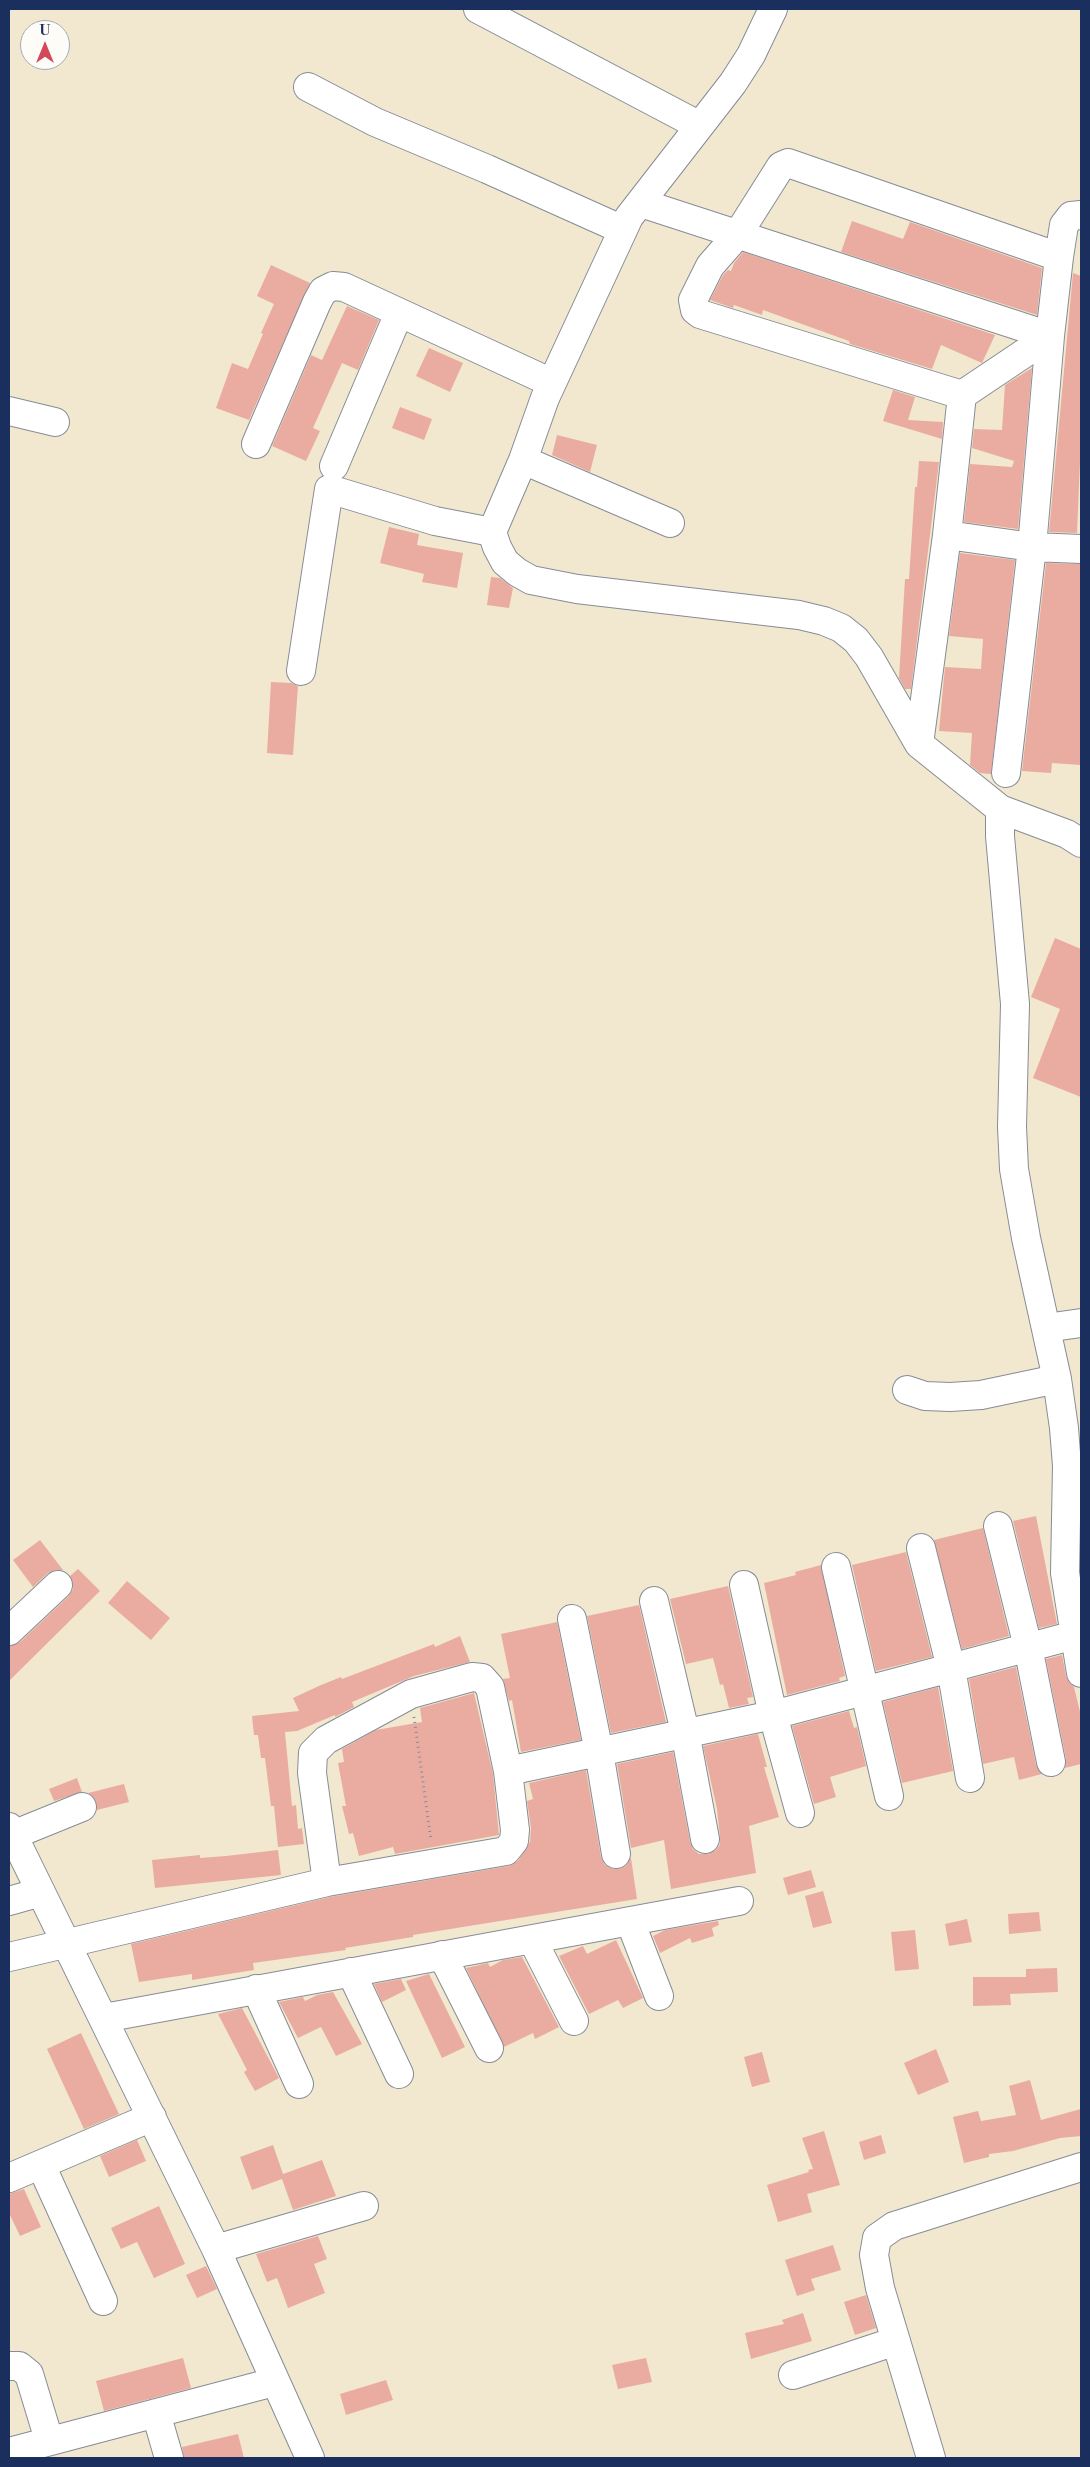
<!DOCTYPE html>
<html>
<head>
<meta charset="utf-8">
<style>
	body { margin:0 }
	#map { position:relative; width:1090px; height:2467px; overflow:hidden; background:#f1e8cf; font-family:"Libre Bodoni",serif }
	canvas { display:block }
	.frame { position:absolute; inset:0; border:10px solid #1b2f5e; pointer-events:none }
	.north { position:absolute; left:20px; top:20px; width:50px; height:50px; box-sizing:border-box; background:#fdfcf7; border:1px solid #a3aaba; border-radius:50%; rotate:0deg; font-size:14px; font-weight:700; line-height:20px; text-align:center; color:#1b2f5e }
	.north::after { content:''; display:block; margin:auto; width:18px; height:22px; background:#d1495b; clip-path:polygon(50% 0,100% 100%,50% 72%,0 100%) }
</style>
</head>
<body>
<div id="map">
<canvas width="1090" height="2467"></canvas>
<div class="frame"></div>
<div class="north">U</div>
</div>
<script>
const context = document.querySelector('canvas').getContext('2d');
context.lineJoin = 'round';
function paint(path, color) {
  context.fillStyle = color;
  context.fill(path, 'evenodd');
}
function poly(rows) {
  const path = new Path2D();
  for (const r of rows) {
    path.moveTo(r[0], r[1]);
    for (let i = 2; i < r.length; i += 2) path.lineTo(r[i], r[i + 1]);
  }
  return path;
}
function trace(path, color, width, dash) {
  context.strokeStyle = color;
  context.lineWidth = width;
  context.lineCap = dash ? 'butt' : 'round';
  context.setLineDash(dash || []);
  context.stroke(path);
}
const building = poly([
	[852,221,903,239,910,222,1042,268,1037,315,841,252],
	[743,252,995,335,982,363,941,345,932,369,850,344,849,341,763,310,762,315,734,305,733,308,710,300,723,275,728,270,731,271,734,263],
	[271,265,310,283,249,420,216,408,232,363,248,369,263,334,261,333,274,304,257,296],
	[1073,273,1081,276,1081,437,1077,533,1049,532],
	[347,306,379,320,358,370,342,363,313,428,320,431,306,461,272,446,311,355,322,360],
	[429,348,463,363,450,392,416,376],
	[1032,368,1018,529,964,522,970,464,1012,467,1014,461,972,448,974,429,1002,430,1005,385],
	[893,390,915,397,908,420,943,422,942,439,883,421],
	[400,407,432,419,424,440,392,428],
	[557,435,597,445,590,472,552,455],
	[919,461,939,462,911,689,905,689,899,678,905,579,909,579,915,487,917,487],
	[389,527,419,534,417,545,463,553,457,588,422,582,424,574,380,563],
	[960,553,1015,560,991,774,980,773,970,765,972,733,939,731,945,667,981,669,983,639,949,636],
	[1046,563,1081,564,1081,765,1052,763,1051,773,1022,771],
	[491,577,500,578,513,588,509,608,487,605],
	[271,682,291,683,298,686,293,755,267,753],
	[1055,938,1081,949,1081,1097,1033,1078,1060,1009,1031,997],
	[1036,1516,1057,1624,1039,1628,1013,1521],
	[983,1528,1009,1636,962,1649,934,1540],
	[40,1540,63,1570,55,1570,48,1573,33,1587,13,1560],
	[906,1552,932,1657,876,1671,852,1565],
	[821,1565,845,1676,839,1678,840,1681,787,1695,764,1583,796,1575,795,1572],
	[78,1569,100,1591,9,1681,9,1646,20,1642,69,1596,73,1589,70,1576],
	[127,1581,170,1618,151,1640,108,1603],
	[728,1586,753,1697,747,1698,749,1704,729,1708,723,1684,720,1685,713,1658,686,1664,670,1599],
	[639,1605,666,1722,611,1733,587,1616],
	[557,1622,581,1740,521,1752,512,1700,509,1701,503,1679,510,1678,501,1634],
	[460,1636,470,1662,414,1676,352,1702,354,1707,335,1717,335,1715,297,1731,285,1732,292,1806,296,1805,298,1829,302,1828,304,1844,278,1847,274,1806,271,1806,265,1758,261,1758,258,1735,254,1735,252,1716,299,1711,293,1698,321,1685,341,1677,342,1679,434,1644,435,1647],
	[1062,1655,1066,1676,1069,1682,1074,1687,1081,1716,1081,1764,1065,1768,1066,1759,1046,1659],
	[1016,1667,1036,1765,1042,1774,1019,1780,1014,1757,983,1764,969,1679],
	[938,1687,953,1771,902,1783,883,1702],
	[474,1693,493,1774,499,1835,395,1854,393,1847,359,1856,353,1833,349,1834,342,1806,346,1806,338,1763,344,1762,342,1749,376,1730,422,1722,420,1708],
	[849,1711,854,1728,857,1727,866,1766,830,1777,836,1797,814,1804,792,1726],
	[758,1734,767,1767,764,1767,779,1817,749,1826,756,1873,671,1889,664,1840,631,1848,617,1764,673,1752,690,1842,693,1849,699,1854,708,1854,715,1851,720,1845,720,1837,717,1809,703,1746],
	[586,1770,601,1857,604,1864,610,1868,618,1869,626,1866,631,1858,637,1899,413,1935,413,1937,345,1948,346,1950,253,1963,254,1970,192,1980,192,1974,139,1982,131,1944,330,1897,509,1866,518,1861,530,1842,531,1828,527,1801,533,1799,529,1783],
	[77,1778,82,1792,54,1801,49,1789],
	[124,1784,129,1802,97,1810,96,1801,88,1793],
	[278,1850,281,1875,155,1888,152,1860,200,1855,200,1858,226,1856],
	[811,1870,816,1887,788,1895,783,1878],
	[823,1891,832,1923,813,1928,805,1896],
	[1039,1912,1041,1931,1009,1934,1008,1914],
	[967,1919,972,1942,949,1946,945,1924],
	[718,1921,719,1925,712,1928,714,1936,692,1943,690,1938,660,1953,653,1936,665,1930],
	[915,1930,919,1969,895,1971,891,1932],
	[616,1940,643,1998,623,2008,618,2000,589,2014,559,1956,583,1946,587,1954],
	[522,1957,559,2027,535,2039,533,2033,504,2047,466,1968,488,1963,490,1967,503,1960],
	[1057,1968,1058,1992,1010,1994,1011,2005,973,2006,973,1977,1026,1977,1026,1969],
	[429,1974,465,2047,442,2058,406,1981],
	[401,1979,406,1990,382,2002,374,1984],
	[333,1992,362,2044,336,2056,321,2027,298,2038,279,2002,303,1997,305,2001,317,1995],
	[242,2008,279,2078,255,2091,244,2072,247,2070,218,2014],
	[81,2033,119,2114,84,2129,47,2049],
	[936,2049,949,2082,918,2095,904,2063],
	[762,2052,770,2082,752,2087,744,2057],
	[1030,2080,1041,2120,1081,2109,1081,2136,1060,2138,1013,2151,989,2154,989,2157,964,2163,953,2117,978,2111,981,2121,1016,2115,1009,2086],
	[824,2131,840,2185,807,2194,812,2212,778,2222,767,2185,809,2172,808,2170,813,2169,802,2138],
	[881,2135,886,2153,864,2160,859,2142],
	[137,2140,146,2161,109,2177,100,2156],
	[273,2145,283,2174,322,2160,336,2196,293,2210,282,2179,252,2190,240,2157],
	[24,2189,41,2227,20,2236,9,2213,9,2194],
	[159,2206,185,2264,154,2278,137,2242,121,2249,111,2228],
	[318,2236,327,2259,314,2264,325,2293,288,2308,277,2278,267,2282,256,2254],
	[833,2245,841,2270,811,2279,815,2290,797,2296,785,2260],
	[206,2266,217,2289,197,2298,186,2275],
	[866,2295,876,2328,855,2335,844,2302],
	[803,2313,812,2341,751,2359,745,2333,784,2324,782,2320],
	[183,2358,191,2388,104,2411,96,2381],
	[646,2358,652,2382,618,2389,612,2365],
	[386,2380,393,2400,346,2415,340,2394],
	[238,2434,244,2458,184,2458,182,2447]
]);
const path = poly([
	[414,1717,431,1840]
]);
const minor = poly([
	[478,9,698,125],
	[773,9,751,55,733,83,629,217,545,398,523,460,492,532,497,547,505,562,517,572,531,580,577,589,799,615,824,621,841,628,856,640,869,657,919,744,1000,809,1000,836,1015,1004,1012,1127,1014,1169,1026,1238,1057,1379,1064,1428,1067,1466,1065,1573,1081,1673],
	[308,87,375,122,487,169,623,230],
	[641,203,1050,336],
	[1050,336,962,395,700,314,695,310,693,300,710,266,738,234,781,166,788,163,1059,257],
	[9,411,55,422],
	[256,444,317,302,323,291,333,286,344,287,552,383],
	[523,460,670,523],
	[334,466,399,313],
	[947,535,1032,547,1081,549],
	[301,671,329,489,435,521,492,532],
	[919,744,947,535,962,395],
	[1006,773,1032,547,1050,336,1059,257,1064,225,1071,216,1081,215],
	[1000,809,1067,834,1081,843],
	[1046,1328,1081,1323],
	[907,1390,925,1396,950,1397,981,1395,1057,1379],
	[998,1526,1028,1647,1051,1762],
	[921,1548,951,1668,970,1778],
	[836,1567,889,1796],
	[744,1585,773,1715,800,1813],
	[654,1601,685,1732,705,1839],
	[572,1619,599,1752,616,1854],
	[9,1631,58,1585],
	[508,1771,773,1715,1075,1635],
	[9,1827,216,2249,310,2458],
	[13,1835,82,1807],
	[9,1901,41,1892],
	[630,1921,659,1996],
	[532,1939,574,2021],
	[442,1955,489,2048],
	[9,1957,327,1882,506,1851,514,1841,515,1830,508,1771,490,1687,482,1678,472,1677,411,1694,326,1740,313,1753,312,1773,327,1882],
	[351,1972,399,2074],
	[256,1989,299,2084],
	[104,2018,739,1901],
	[41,2165,103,2301],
	[9,2178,152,2117],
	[216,2249,364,2206],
	[9,2366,19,2366,29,2374,49,2440],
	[793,2375,896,2341],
	[156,2413,169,2458],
	[9,2452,274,2382],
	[931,2458,880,2288,874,2255,877,2238,894,2226,1081,2167]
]);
paint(building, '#eaaca0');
trace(minor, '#868c96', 30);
trace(path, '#868c96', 3, [1, 4]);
trace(minor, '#fff', 28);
</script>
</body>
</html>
